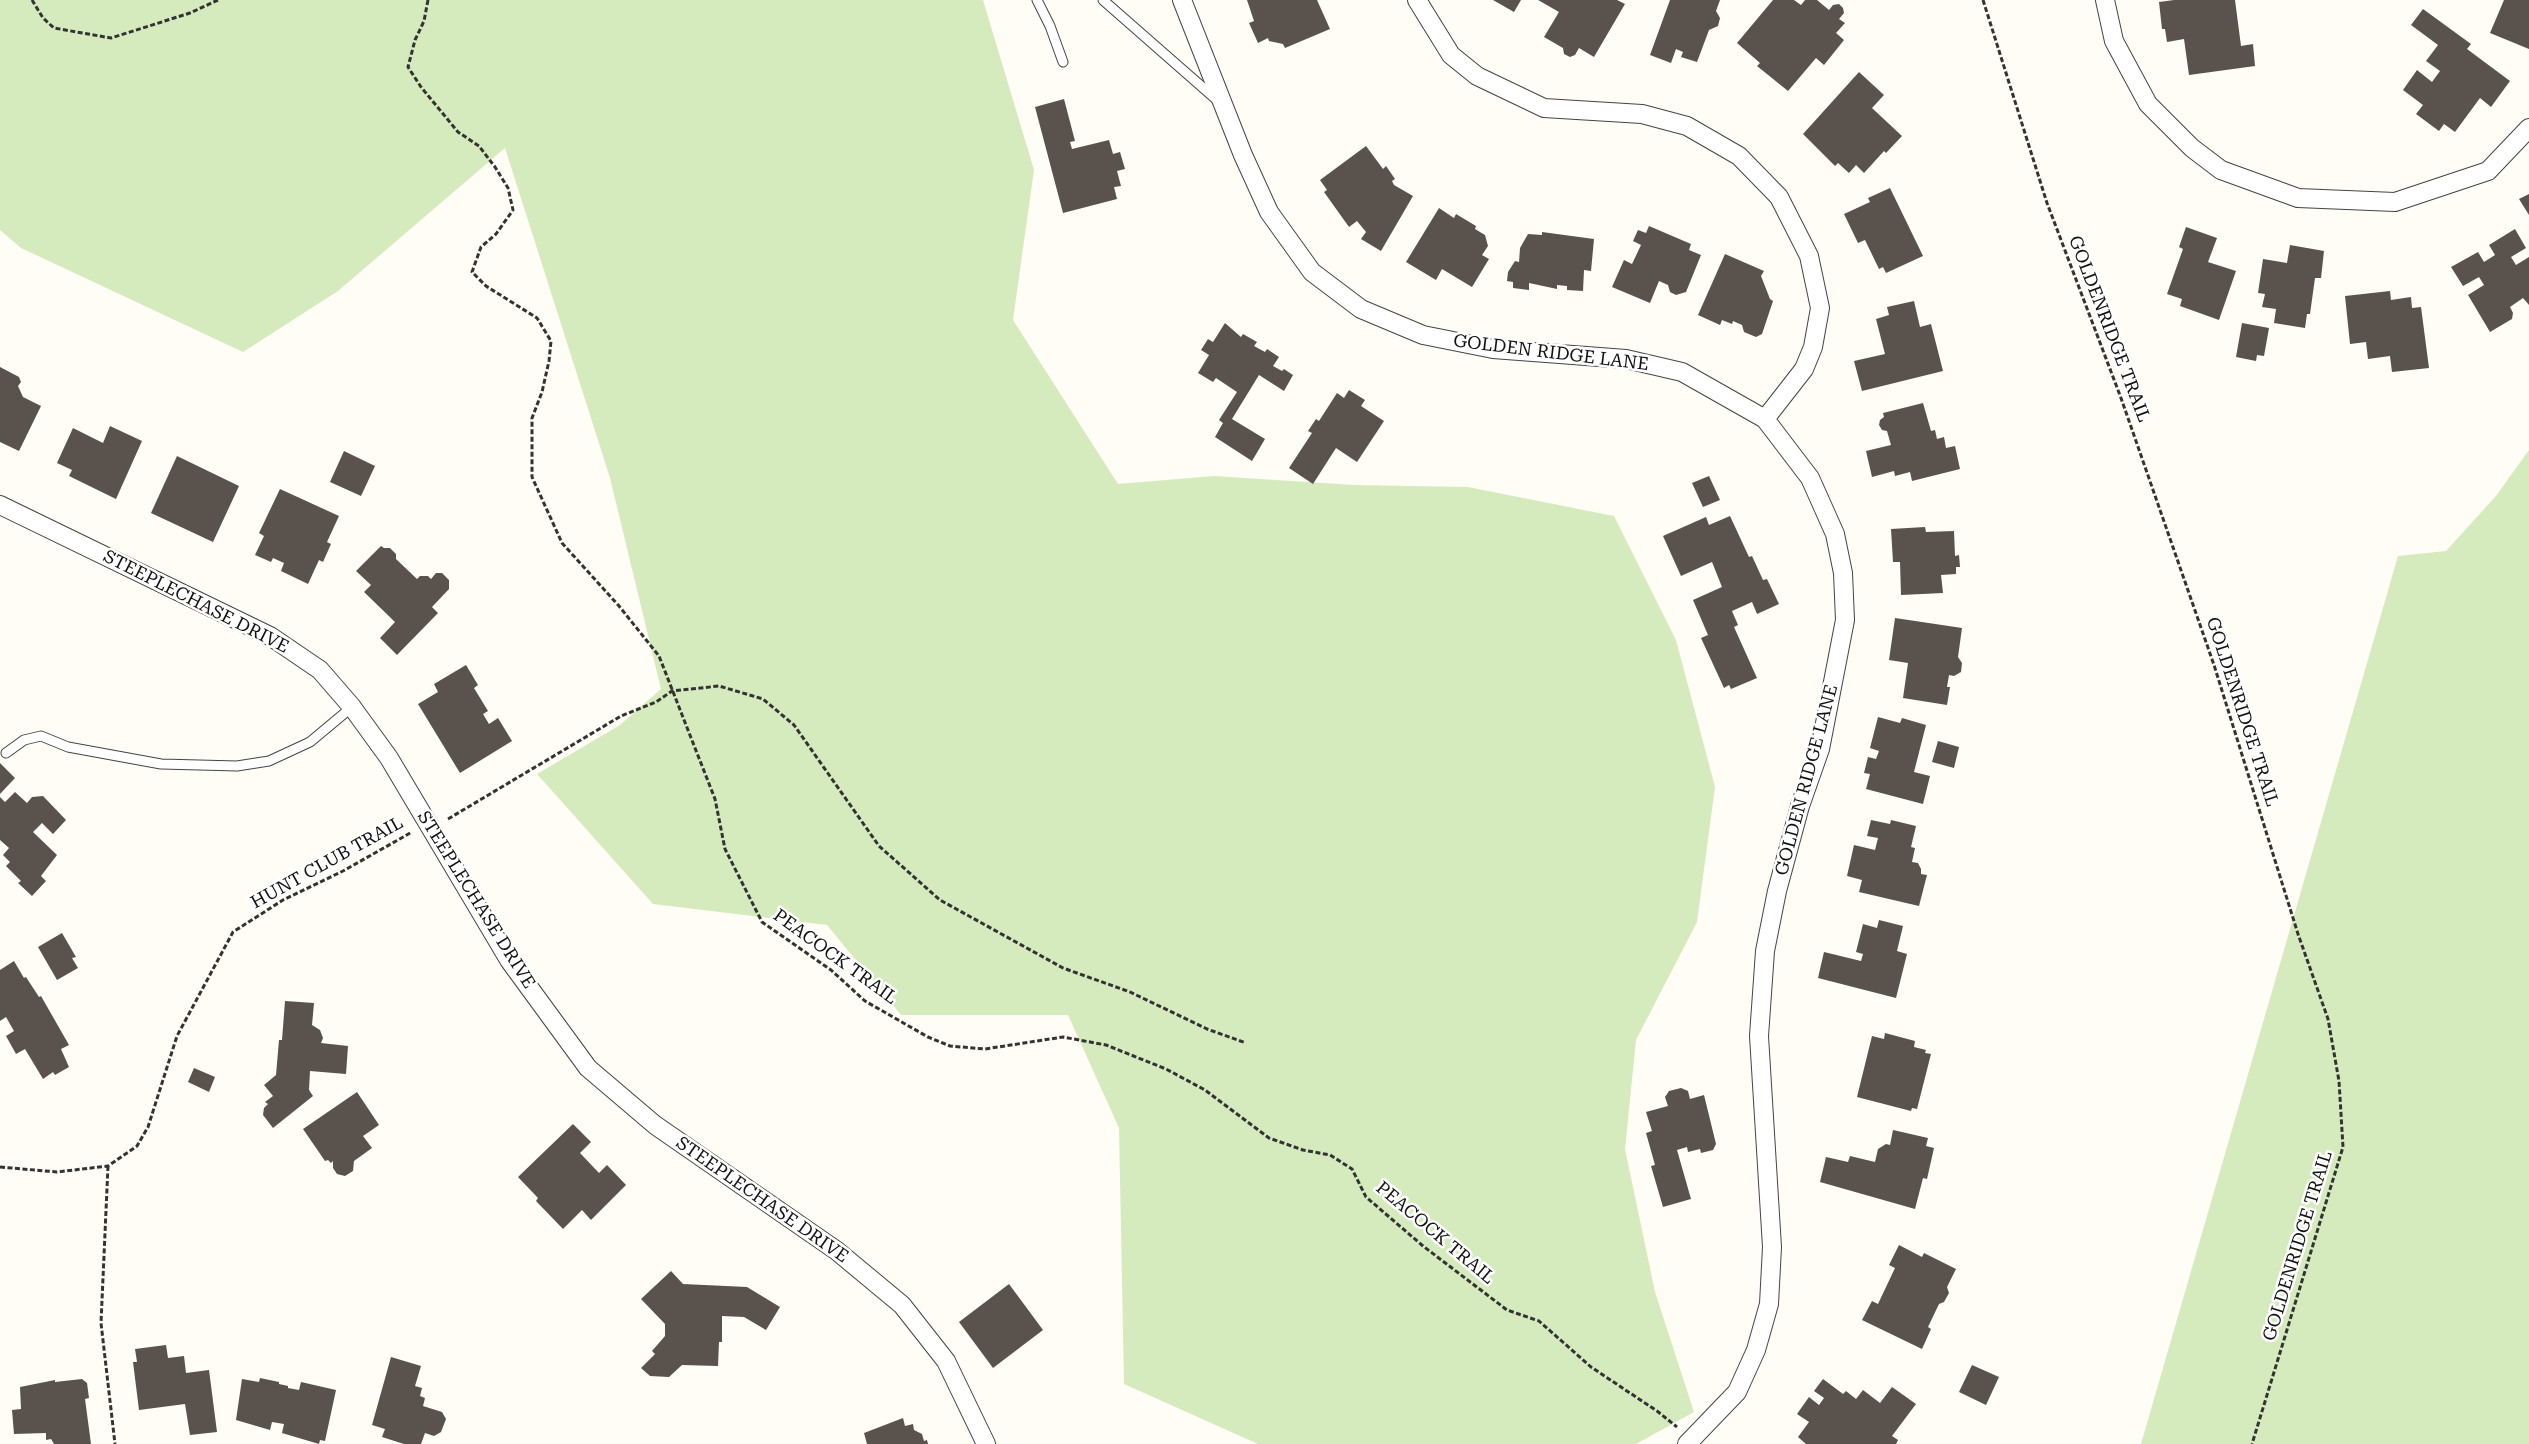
<!DOCTYPE html>
<html>
<head>
<meta charset="utf-8">
<style>
	body { margin:0 }
	canvas { display:block; background:#fffdf5 }
</style>
</head>
<body>
<canvas width="2529" height="1444"></canvas>
<script>
const context = document.querySelector('canvas').getContext('2d');
context.lineJoin = 'round';
function paint(path, color) {
  context.fillStyle = color;
  context.fill(path, 'evenodd');
}
function poly(rows) {
  const path = new Path2D();
  for (const r of rows) {
    path.moveTo(r[0], r[1]);
    for (let i = 2; i < r.length; i += 2) path.lineTo(r[i], r[i + 1]);
  }
  return path;
}
function trace(path, color, width, dash) {
  context.strokeStyle = color;
  context.lineWidth = width;
  context.lineCap = dash ? 'butt' : 'round';
  context.setLineDash(dash || []);
  context.stroke(path);
}
function write(font, color, halo, rows, align = 'center') {
  context.font = font + ' "Roboto Serif",serif';
  context.lineWidth = 5;
  context.setLineDash([]);
  context.textBaseline = 'middle';
  context.strokeStyle = halo;
  context.fillStyle = color;
  for (const [text, x, y, turn = 0] of rows) {
    context.save();
    context.translate(x, y);
    context.rotate((+turn || 0) * Math.PI / 180);
    context.textAlign = isNaN(turn) ? turn : align;
    if (halo) context.strokeText(text, 0, 0);
    context.fillText(text, 0, 0);
    context.restore();
  }
}
const green = poly([
	[0,0,983,0,1034,170,1013,320,1118,484,1214,476,1354,485,1468,487,1614,516,1676,640,1715,787,1697,922,1636,1040,1625,1149,1655,1292,1694,1412,1636,1444,1258,1444,1124,1384,1119,1128,1068,1015,901,1015,827,925,653,904,537,774,620,725,661,689,610,478,505,148,338,291,243,352,21,248,0,230],
	[2529,450,2529,1444,2141,1444,2398,556,2446,551,2496,496]
]);
const building = poly([
	[1247,0,1317,0,1330,29,1285,48,1283,44,1269,41,1268,38,1258,43,1249,23,1254,21],
	[1493,0,1521,0,1514,12],
	[1538,0,1617,0,1625,4,1594,57,1579,48,1575,55,1570,57,1564,54,1563,48,1544,37,1559,12],
	[1670,0,1720,0,1716,11,1720,18,1718,26,1709,30,1697,62,1681,57,1683,52,1676,49,1671,63,1650,55],
	[1773,0,1794,0,1801,5,1805,0,1817,0,1829,10,1833,5,1839,4,1843,8,1844,13,1839,19,1845,23,1836,33,1844,40,1824,65,1816,58,1788,91,1757,66,1760,63,1737,43],
	[2174,0,2235,0,2241,46,2253,44,2255,66,2189,75,2184,39,2167,42,2165,29,2162,29,2159,2],
	[2504,0,2529,0,2529,49,2490,33],
	[2423,9,2471,44,2467,49,2510,81,2491,107,2480,98,2455,132,2444,124,2439,131,2416,114,2423,105,2403,90,2417,70,2432,82,2440,71,2426,61,2438,45,2411,25],
	[1859,72,1884,95,1872,108,1902,136,1886,153,1884,151,1864,173,1856,165,1849,173,1838,163,1835,166,1803,134],
	[1064,99,1075,141,1070,142,1072,149,1109,140,1113,154,1120,152,1125,169,1117,171,1121,186,1114,187,1117,199,1063,213,1035,107],
	[1366,146,1383,169,1386,166,1395,179,1392,181,1394,185,1413,196,1381,251,1361,239,1366,232,1357,221,1349,227,1324,192,1327,190,1320,180],
	[1890,188,1923,256,1886,273,1883,267,1879,269,1865,240,1858,243,1844,214,1870,202,1868,198],
	[2529,194,2529,215,2519,199],
	[1439,208,1454,218,1456,214,1476,226,1475,229,1485,235,1488,246,1482,255,1489,259,1472,287,1442,269,1436,280,1406,262],
	[1649,226,1691,244,1689,250,1701,255,1686,292,1676,295,1670,292,1668,285,1659,281,1650,303,1612,287,1624,260,1632,264,1641,245,1633,241,1638,230,1646,233],
	[2186,227,2217,238,2208,262,2236,271,2219,320,2180,306,2182,299,2167,294,2183,249,2179,247],
	[2515,229,2526,248,2511,257,2516,265,2529,257,2529,305,2523,298,2510,307,2513,313,2512,319,2490,332,2468,295,2484,285,2479,277,2463,286,2451,267,2478,252,2484,262,2495,255,2489,245],
	[1542,232,1594,239,1591,271,1584,270,1583,291,1567,290,1567,286,1557,285,1557,289,1529,283,1529,290,1513,288,1513,282,1507,281,1508,272,1515,261,1519,262,1520,248,1528,234,1542,235],
	[2290,245,2324,251,2321,278,2315,278,2310,314,2307,314,2305,328,2274,323,2276,309,2262,307,2265,294,2258,293,2263,259,2287,263],
	[1725,254,1764,271,1761,276,1770,299,1773,301,1762,334,1756,337,1744,332,1742,325,1733,321,1732,324,1722,320,1720,325,1698,315],
	[2390,291,2391,300,2411,297,2412,308,2421,307,2429,368,2392,372,2390,356,2368,359,2366,342,2350,344,2345,296],
	[1914,301,1920,327,1931,324,1943,371,1862,391,1854,361,1885,354,1876,319,1889,315,1887,307],
	[1225,323,1241,337,1243,334,1257,342,1254,346,1265,352,1267,349,1279,357,1273,366,1282,371,1284,369,1293,375,1284,391,1259,375,1232,419,1265,439,1252,461,1215,437,1223,423,1219,420,1237,392,1216,378,1213,382,1198,373,1209,355,1201,350,1208,339,1213,342],
	[2242,323,2269,328,2264,356,2257,355,2256,361,2236,357],
	[0,367,19,377,21,382,18,386,23,397,41,406,19,451,0,442],
	[1349,390,1365,400,1361,406,1384,421,1357,462,1336,448,1313,484,1289,468,1312,433,1308,431,1316,419,1319,421,1337,393,1344,398],
	[1923,403,1931,431,1935,430,1937,439,1944,437,1946,448,1955,446,1960,469,1912,481,1910,472,1895,476,1894,471,1872,477,1866,451,1891,445,1887,431,1882,430,1879,425,1880,420,1884,417,1883,413],
	[110,426,142,441,116,499,69,476,72,470,57,463,73,428,103,443],
	[344,451,375,466,361,496,330,482],
	[177,456,239,486,213,542,151,513],
	[1709,476,1720,500,1703,507,1692,483],
	[280,489,339,516,327,542,331,544,323,562,319,560,308,584,281,571,284,563,273,558,271,562,255,555,264,536,259,533],
	[1730,516,1749,557,1752,556,1763,580,1767,579,1779,604,1757,614,1752,602,1732,611,1738,625,1734,627,1757,678,1731,689,1729,685,1724,688,1701,638,1708,635,1693,600,1722,587,1712,562,1681,576,1663,536,1706,517,1709,525],
	[1925,527,1926,532,1954,531,1955,556,1959,555,1960,567,1956,567,1956,574,1941,575,1943,593,1901,595,1900,562,1893,562,1891,529],
	[381,546,384,548,390,548,396,554,396,559,417,579,420,576,428,576,431,579,436,573,442,573,449,580,449,589,432,607,438,613,397,655,380,638,395,622,364,592,371,585,356,571],
	[1895,618,1962,628,1958,657,1962,663,1961,672,1954,676,1949,675,1947,687,1950,687,1947,705,1903,698,1908,663,1889,660],
	[466,665,478,685,474,688,488,711,483,714,489,724,498,718,512,741,460,773,418,704,438,692,434,684],
	[1878,717,1900,723,1902,718,1926,725,1914,772,1930,776,1923,804,1866,789,1870,774,1864,773,1868,757,1876,759,1879,751,1870,748],
	[1938,741,1959,747,1954,768,1932,762],
	[0,763,15,778,0,794],
	[15,792,27,803,32,797,43,796,66,820,53,834,42,823,33,832,57,855,41,876,46,881,32,896,18,883,21,881,6,866,10,862,3,855,9,848,0,840,0,797,5,802],
	[1871,820,1890,824,1891,820,1916,826,1911,847,1915,848,1912,862,1918,863,1921,869,1921,874,1927,875,1919,906,1859,892,1862,880,1847,876,1854,845,1875,850,1878,838,1867,836],
	[1879,920,1903,926,1897,951,1907,954,1896,998,1818,978,1824,952,1861,961,1863,954,1856,952,1863,924,1877,928],
	[62,933,76,957,72,958,78,968,57,980,38,947],
	[14,961,24,978,26,977,39,997,41,996,69,1045,61,1049,69,1067,55,1075,53,1072,43,1079,25,1049,16,1054,6,1036,14,1031,6,1017,0,1021,0,970],
	[285,1001,314,1003,312,1025,320,1030,323,1038,321,1043,348,1046,346,1074,310,1071,309,1090,313,1096,273,1128,263,1115,264,1108,268,1104,265,1102,273,1096,264,1085,276,1075,279,1040,282,1040],
	[1885,1033,1915,1041,1914,1047,1926,1050,1925,1053,1931,1054,1917,1109,1912,1108,1911,1111,1857,1097,1872,1036,1884,1039],
	[194,1068,215,1077,209,1092,188,1082],
	[1681,1088,1688,1091,1690,1099,1704,1095,1716,1144,1713,1150,1701,1153,1700,1149,1688,1152,1687,1147,1677,1150,1691,1199,1663,1207,1651,1166,1655,1165,1646,1133,1652,1131,1646,1112,1668,1106,1665,1097,1669,1091],
	[357,1092,379,1125,363,1136,372,1148,354,1161,353,1171,345,1176,337,1174,333,1168,333,1161,331,1163,328,1160,325,1161,303,1129],
	[573,1124,591,1142,580,1153,599,1173,607,1165,626,1185,591,1220,582,1210,563,1229,536,1201,538,1198,518,1177],
	[1893,1130,1928,1138,1926,1146,1934,1148,1927,1179,1923,1178,1915,1209,1820,1182,1826,1157,1848,1162,1850,1156,1875,1162,1878,1149,1886,1144,1890,1145],
	[1899,1245,1922,1257,1924,1253,1956,1269,1947,1287,1949,1293,1944,1302,1939,1304,1928,1327,1931,1329,1922,1349,1862,1320,1872,1301,1878,1304,1895,1268,1889,1265],
	[671,1271,683,1284,747,1287,780,1307,766,1330,744,1317,722,1316,722,1342,719,1342,718,1366,682,1365,669,1377,650,1376,641,1368,655,1354,652,1351,665,1336,665,1324,641,1299],
	[1009,1284,1043,1330,993,1368,959,1322],
	[166,1345,168,1358,184,1356,186,1373,209,1370,217,1432,190,1435,185,1404,139,1410,133,1362,137,1362,135,1349],
	[391,1357,421,1366,415,1386,422,1388,420,1396,425,1398,423,1406,442,1412,446,1419,441,1432,434,1436,425,1433,421,1444,404,1444,382,1437,385,1429,372,1425],
	[1972,1365,1999,1377,1986,1405,1959,1392],
	[260,1378,279,1382,279,1384,288,1386,288,1388,299,1390,301,1382,336,1390,325,1441,320,1440,319,1444,282,1433,284,1424,272,1422,270,1430,236,1420,242,1379,259,1382],
	[82,1379,87,1383,89,1398,85,1399,91,1444,54,1444,51,1439,46,1440,46,1433,14,1434,12,1410,21,1409,20,1387,55,1380,55,1382],
	[1823,1379,1843,1394,1846,1391,1856,1399,1863,1390,1880,1403,1892,1387,1916,1404,1892,1436,1898,1440,1896,1444,1806,1444,1798,1437,1809,1422,1797,1414,1809,1397,1819,1405,1824,1398,1814,1391],
	[903,1418,905,1426,913,1424,914,1430,922,1434,924,1441,927,1440,928,1444,867,1444,864,1433]
]);
const path = poly([
	[32,0,43,18,54,28,111,38,190,13,218,0],
	[428,0,424,21,415,40,408,67,421,87,458,132,479,146,495,167,508,188,513,210,496,234,481,247,472,272,486,286,537,318,551,341,549,361,542,392,532,418,532,477,562,543,619,606,659,656,715,799,725,849,762,922,831,970,865,1001,928,1037,950,1046,985,1049,1063,1037,1106,1045,1166,1069,1205,1090,1269,1138,1303,1150,1330,1155,1352,1169,1366,1197,1423,1246,1507,1310,1539,1321,1591,1367,1657,1411,1677,1427],
	[1983,0,2047,203,2121,398,2214,665,2298,934,2328,1019,2339,1081,2343,1147,2252,1444],
	[448,819,621,716,656,702,672,691,719,686,763,699,794,725,879,846,940,900,1063,968,1130,992,1207,1029,1246,1043],
	[108,1166,101,1323,115,1444],
	[0,1167,57,1172,108,1166,137,1146,148,1127,177,1036,233,932,283,900,343,871,412,832]
]);
const service = poly([
	[1037,0,1050,26,1063,62],
	[1103,0,1217,100],
	[6,753,24,740,41,736,68,747,161,764,237,766,269,761,310,742,352,707]
]);
const minor = poly([
	[1182,0,1243,155,1269,212,1312,272,1361,309,1423,335,1493,349,1626,359,1682,372,1765,419,1810,478,1835,534,1843,573,1845,620,1820,749,1800,806,1777,891,1765,951,1759,1036,1772,1247,1769,1304,1756,1350,1737,1392,1687,1444],
	[1417,0,1451,55,1477,76,1544,108,1642,114,1687,126,1739,156,1779,197,1809,256,1820,308,1813,347,1804,369,1765,419],
	[2105,0,2114,41,2148,104,2192,148,2221,170,2298,198,2395,202,2488,171,2529,128],
	[0,505,270,636,320,670,352,707,389,758,509,960,588,1068,655,1125,837,1251,902,1305,946,1361,986,1444]
]);
const streetNames = [
	["GOLDENRIDGE TRAIL",2109,329,69],
	["GOLDEN RIDGE LANE",1551,353,7],
	["STEEPLECHASE DRIVE",196,602,27],
	["GOLDENRIDGE TRAIL",2242,712,72],
	["GOLDEN RIDGE LANE",1807,780,-75],
	["HUNT CLUB TRAIL",327,863,-29],
	["STEEPLECHASE DRIVE",476,900,58],
	["PEACOCK TRAIL",835,957,36],
	["STEEPLECHASE DRIVE",762,1200,35],
	["PEACOCK TRAIL",1435,1233,40],
	["GOLDENRIDGE TRAIL",2298,1246,-73]
];
paint(green, '#d5ebbd');
paint(building, '#5a524d');
trace(service, '#444', 11);
trace(minor, '#444', 20);
trace(path, '#333', 3, [5, 2.5]);
trace(service, '#fff', 9);
trace(minor, '#fff', 18);
write('18px', '#111', '#fff', streetNames);
</script>
</body>
</html>
